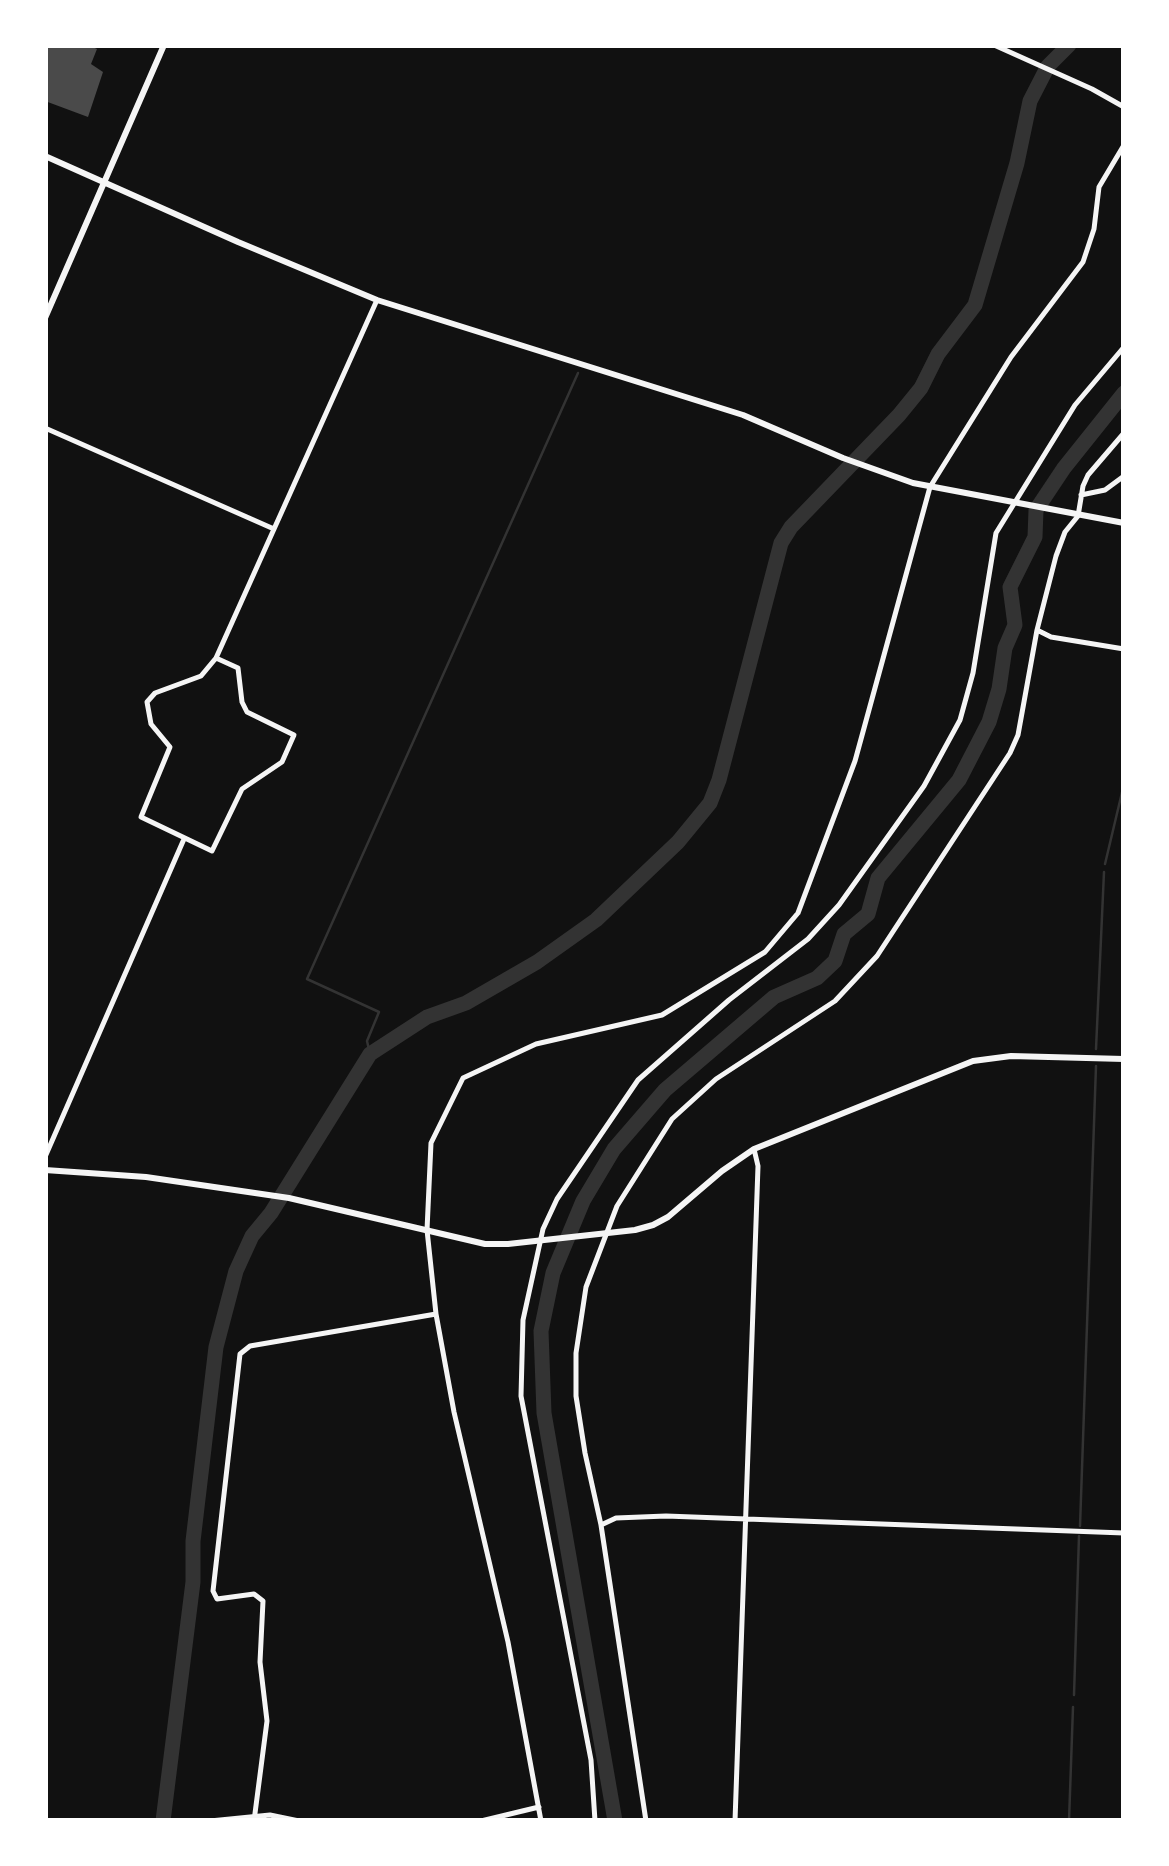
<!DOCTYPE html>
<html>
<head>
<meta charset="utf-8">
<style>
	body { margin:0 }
	#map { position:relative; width:1169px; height:1866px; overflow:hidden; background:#111; font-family:"Libre Baskerville",serif }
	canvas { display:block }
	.frame { position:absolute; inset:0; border:48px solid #fff; pointer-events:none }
</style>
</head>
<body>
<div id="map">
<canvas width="1169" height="1866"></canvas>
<div class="frame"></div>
</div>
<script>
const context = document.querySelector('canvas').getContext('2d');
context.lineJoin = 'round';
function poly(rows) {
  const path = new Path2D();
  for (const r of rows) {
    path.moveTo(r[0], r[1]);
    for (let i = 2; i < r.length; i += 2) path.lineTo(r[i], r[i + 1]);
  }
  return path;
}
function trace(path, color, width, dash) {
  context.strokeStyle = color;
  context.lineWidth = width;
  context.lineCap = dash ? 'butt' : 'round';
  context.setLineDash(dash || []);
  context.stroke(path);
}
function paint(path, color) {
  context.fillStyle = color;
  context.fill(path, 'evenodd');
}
const stream = poly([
	[1105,864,1124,784],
	[1096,1049,1104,872],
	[370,1054,367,1041,379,1012,307,979,578,373],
	[1080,1526,1096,1066],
	[1074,1695,1079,1536],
	[1069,1821,1073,1707]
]);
const river = poly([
	[163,1821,193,1582,193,1541,216,1347,236,1271,252,1236,271,1213,370,1054,427,1017,466,1003,537,962,596,920,678,842,710,803,719,780,781,543,791,527,899,415,921,388,938,354,975,305,1017,163,1030,101,1048,66,1069,45],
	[615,1821,544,1413,541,1331,553,1273,583,1201,614,1149,665,1090,774,997,817,978,835,961,844,934,868,914,878,878,959,780,989,722,999,689,1005,648,1015,625,1010,587,1035,537,1036,510,1064,468,1124,393]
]);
const building = poly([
	[45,45,88,45,97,49,91,64,103,72,88,117,45,101]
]);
const minor = poly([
	[994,45,1092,89,1124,107],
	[45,428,274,529],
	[1081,495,1105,490,1124,476],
	[1037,630,1051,637,1124,649],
	[216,658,238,668,242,702,247,712,294,735,282,762,242,789,212,851,141,817,170,747,151,724,147,702,155,693,201,676,216,658,377,300],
	[45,1157,184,839],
	[601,1525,616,1518,666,1516,1124,1533],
	[210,1821,270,1815,299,1821],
	[254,1821,267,1721,260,1662,263,1601,254,1594,217,1599,213,1591,240,1354,250,1346,436,1314],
	[481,1821,539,1807],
	[541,1821,508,1642,454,1412,436,1314,427,1230,431,1143,463,1078,536,1044,662,1015,765,952,798,913,855,761,930,487,1011,357,1083,262,1094,229,1099,187,1124,145],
	[595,1821,591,1760,521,1396,523,1320,543,1229,557,1199,638,1080,729,1000,808,939,839,905,924,786,960,720,973,673,996,533,1075,405,1124,347],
	[646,1821,601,1525,585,1453,576,1396,576,1353,586,1287,617,1206,672,1119,716,1079,835,1001,877,956,1010,753,1018,735,1037,630,1056,556,1065,532,1078,516,1083,486,1088,475,1124,433],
	[735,1821,758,1166,754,1149]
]);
const tertiary = poly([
	[45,156,238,242,377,300,743,415,843,458,913,483,1124,523],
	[45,318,164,45],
	[45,1170,146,1177,289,1198,485,1244,508,1244,635,1230,653,1225,668,1217,722,1171,754,1149,973,1061,1011,1056,1124,1059]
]);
trace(stream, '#333', 2.5);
trace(river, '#333', 15);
paint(building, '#4a4a4a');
trace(minor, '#f5f5f5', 5);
trace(tertiary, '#f5f5f5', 6);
</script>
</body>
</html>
